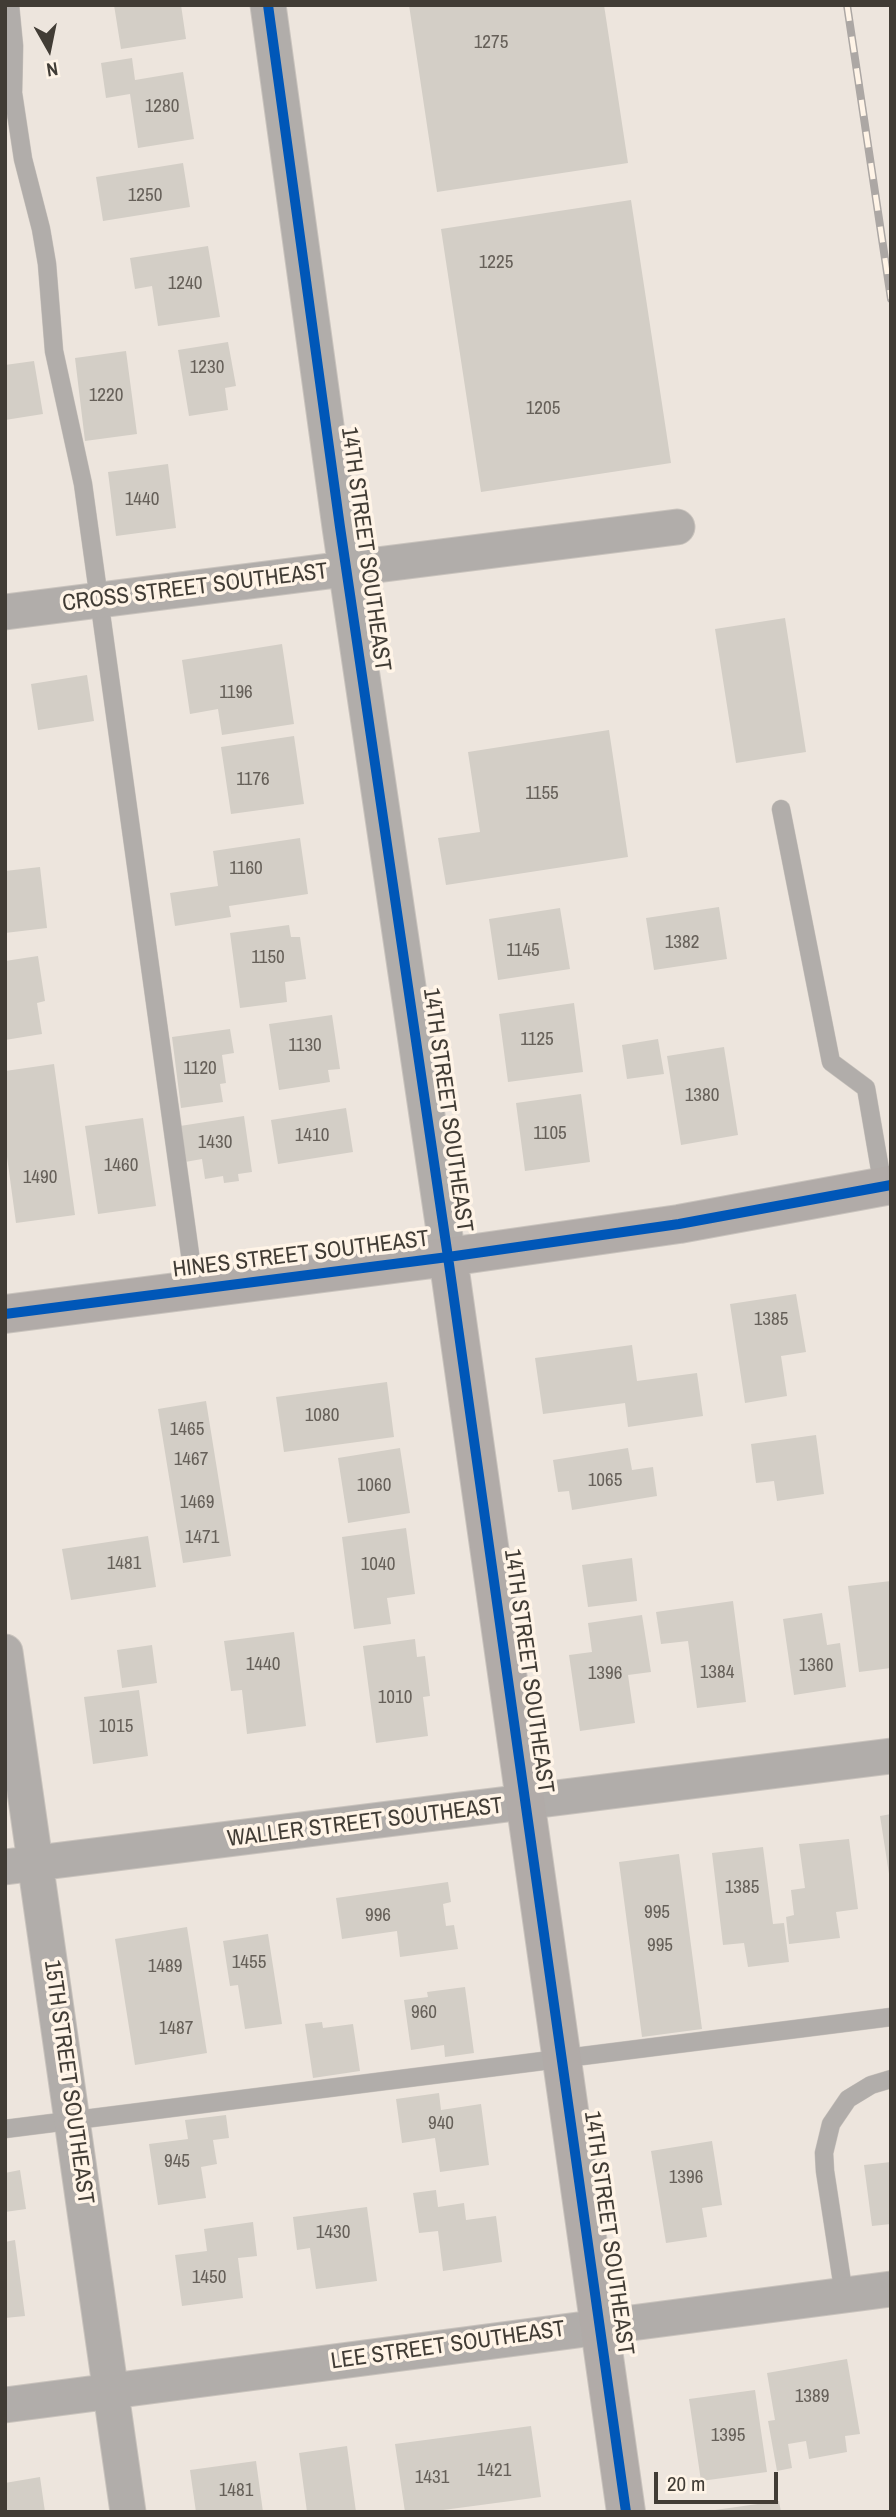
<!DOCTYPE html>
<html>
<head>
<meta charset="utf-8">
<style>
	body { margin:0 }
	#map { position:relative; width:896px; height:2517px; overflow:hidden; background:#ede5dd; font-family:"Archivo Narrow",sans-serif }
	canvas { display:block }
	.frame { position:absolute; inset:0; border:7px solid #413c35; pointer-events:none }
	.north { position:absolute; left:14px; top:14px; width:70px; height:70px; -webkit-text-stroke:5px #fff4e7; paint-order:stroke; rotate:171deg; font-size:19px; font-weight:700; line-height:28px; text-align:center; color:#413c35 }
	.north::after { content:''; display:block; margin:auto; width:24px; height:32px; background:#413c35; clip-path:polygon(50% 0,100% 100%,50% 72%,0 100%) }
	.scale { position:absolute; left:654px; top:2472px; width:124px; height:32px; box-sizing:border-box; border:4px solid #413c35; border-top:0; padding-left:9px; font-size:21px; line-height:24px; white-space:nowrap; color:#413c35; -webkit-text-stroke:5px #fff4e7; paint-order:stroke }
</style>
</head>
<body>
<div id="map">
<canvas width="896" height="2517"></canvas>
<div class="frame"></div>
<div class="north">N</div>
<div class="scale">20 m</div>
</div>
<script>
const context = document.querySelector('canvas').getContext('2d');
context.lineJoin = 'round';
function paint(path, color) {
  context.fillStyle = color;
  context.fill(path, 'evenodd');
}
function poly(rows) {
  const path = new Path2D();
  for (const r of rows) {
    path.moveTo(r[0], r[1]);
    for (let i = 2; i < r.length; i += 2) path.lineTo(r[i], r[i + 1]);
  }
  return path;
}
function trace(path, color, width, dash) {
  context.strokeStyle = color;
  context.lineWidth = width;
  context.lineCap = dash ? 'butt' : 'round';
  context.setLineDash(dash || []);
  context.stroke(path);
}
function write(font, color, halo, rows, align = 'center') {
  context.font = font + ' "Archivo Narrow",sans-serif';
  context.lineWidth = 7;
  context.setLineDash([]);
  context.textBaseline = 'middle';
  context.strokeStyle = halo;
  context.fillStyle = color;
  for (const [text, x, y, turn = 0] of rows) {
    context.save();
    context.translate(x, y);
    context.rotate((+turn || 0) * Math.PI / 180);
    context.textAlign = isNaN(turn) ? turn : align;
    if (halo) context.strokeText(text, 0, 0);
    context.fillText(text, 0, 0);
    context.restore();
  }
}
const building = poly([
	[114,5,181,5,186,39,121,49],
	[409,5,604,5,628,163,437,192],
	[132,58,135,80,183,72,194,139,138,148,130,94,106,98,101,63],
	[183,163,190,207,103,221,96,177],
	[631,200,671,463,481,492,441,229],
	[208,246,220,317,158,326,152,286,135,289,130,258],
	[228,342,236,386,225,388,228,410,189,416,178,350],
	[126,351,137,434,85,441,75,358],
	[34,361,43,414,5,420,5,365],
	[168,464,176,528,116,536,108,472],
	[785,618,806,752,736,763,715,629],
	[282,644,294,724,222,735,218,709,190,714,182,660],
	[87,675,94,721,38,730,31,684],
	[609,730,628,857,446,885,438,838,480,832,468,752],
	[294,736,304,804,231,814,221,747],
	[300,838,308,894,229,906,231,917,175,926,170,893,218,886,213,851],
	[40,867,47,928,5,933,5,871],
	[719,907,727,959,654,970,646,918],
	[560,908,570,969,498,980,489,919],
	[289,925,291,937,300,937,306,979,285,982,287,1002,240,1008,230,933],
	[38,956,45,1001,37,1003,42,1034,5,1040,5,961],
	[574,1003,583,1072,508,1082,499,1014],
	[332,1015,340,1069,328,1070,330,1082,279,1090,269,1024],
	[230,1029,234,1053,222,1055,226,1083,220,1084,223,1102,181,1108,172,1037],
	[658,1039,664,1074,627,1079,622,1045],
	[724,1047,738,1135,681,1145,667,1056],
	[54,1064,75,1215,16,1223,5,1142,5,1071],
	[581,1094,590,1162,525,1171,516,1103],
	[346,1108,353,1152,278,1164,271,1120],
	[244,1116,252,1172,238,1174,239,1181,224,1183,223,1176,205,1179,202,1159,185,1162,180,1126],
	[143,1118,156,1206,98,1214,85,1126],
	[796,1294,806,1352,781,1356,787,1396,745,1403,730,1304],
	[632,1345,637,1381,697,1373,703,1416,628,1427,625,1403,543,1414,535,1358],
	[387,1382,394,1437,284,1452,276,1397],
	[206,1401,231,1556,183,1563,158,1409],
	[816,1435,824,1494,777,1501,774,1481,756,1483,751,1444],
	[400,1448,410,1513,348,1523,338,1458],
	[628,1448,632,1470,653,1467,657,1496,572,1510,569,1491,558,1492,553,1460],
	[406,1528,415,1594,387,1598,391,1624,354,1629,342,1537],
	[148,1536,156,1587,71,1600,62,1549],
	[632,1558,637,1601,588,1607,582,1565],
	[891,1581,891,1668,859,1672,848,1586],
	[733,1601,746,1702,697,1708,688,1641,661,1644,656,1612],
	[822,1613,827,1645,840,1643,846,1687,794,1695,783,1619],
	[642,1615,651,1672,628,1675,635,1723,580,1731,569,1655,592,1652,588,1623],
	[294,1632,306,1726,247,1734,242,1690,231,1691,224,1641],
	[415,1639,417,1657,425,1656,430,1696,423,1697,428,1736,376,1743,363,1646],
	[152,1645,157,1683,122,1688,117,1650],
	[139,1690,148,1756,93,1764,84,1697],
	[891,1814,891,1874,889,1874,880,1816],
	[849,1839,858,1909,836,1912,840,1938,789,1944,786,1917,794,1915,791,1890,805,1888,799,1844],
	[763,1847,773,1924,784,1923,789,1962,748,1967,744,1943,723,1945,712,1853],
	[679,1854,702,2029,642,2037,619,1862],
	[448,1882,451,1902,443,1904,446,1926,454,1925,458,1949,400,1957,397,1931,342,1939,336,1898],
	[187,1927,207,2053,135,2065,115,1939],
	[268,1934,282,2024,245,2029,238,1985,230,1986,223,1941],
	[465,1987,474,2053,445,2057,444,2045,411,2050,404,2000,428,1997,427,1992],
	[322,2022,323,2028,353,2024,360,2071,313,2078,305,2024],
	[439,2093,441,2110,481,2104,489,2165,440,2172,435,2138,402,2143,396,2099],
	[226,2115,229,2138,213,2140,217,2164,201,2167,206,2198,158,2205,149,2144,188,2139,185,2120],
	[712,2141,722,2205,702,2208,707,2237,666,2243,651,2151],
	[891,2162,891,2224,872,2226,864,2165],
	[20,2170,26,2209,5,2212,5,2173],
	[436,2190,438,2207,464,2203,466,2220,496,2216,502,2262,443,2271,438,2231,419,2233,413,2193],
	[367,2207,377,2281,316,2289,310,2248,297,2250,293,2217],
	[253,2222,257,2256,238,2258,243,2298,182,2306,175,2255,207,2251,204,2229],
	[15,2240,25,2316,5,2318,5,2242],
	[847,2359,860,2434,845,2436,847,2452,809,2459,806,2441,788,2444,792,2468,777,2471,768,2421,775,2420,767,2373],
	[755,2390,767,2472,701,2481,689,2399],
	[531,2426,541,2497,428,2512,405,2512,395,2444],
	[347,2446,356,2512,307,2512,299,2453],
	[256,2461,263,2512,196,2512,190,2470],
	[40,2477,45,2512,5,2512,5,2483],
	[779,2501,781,2512,715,2512,715,2510]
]);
const lane = poly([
	[10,5,14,46,13,93,23,159,41,229,47,264,54,351,83,484,195,1290],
	[781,809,831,1062,866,1088,883,1187],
	[5,2129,891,2017],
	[844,2295,825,2171,824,2153,831,2124,848,2099,871,2085,891,2079]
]);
const street = poly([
	[268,5,340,527,448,1257],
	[5,612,677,527],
	[5,1652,128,2512],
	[5,1867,891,1756],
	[5,2405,891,2289]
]);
const secondary = poly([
	[448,1257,626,2512],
	[5,1314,448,1257,679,1224,891,1185]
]);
const rail = poly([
	[847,5,891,299]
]);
const cycleway = poly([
	[268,5,340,527,448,1257,626,2512],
	[5,1314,448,1257,679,1224,891,1185]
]);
const numberNames = [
	["1275",491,43],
	["1280",162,107],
	["1250",145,196],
	["1225",496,263],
	["1240",185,284],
	["1230",207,368],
	["1220",106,396],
	["1205",543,409],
	["1440",142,500],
	["1196",236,693],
	["1176",253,780],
	["1155",542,794],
	["1160",246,869],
	["1382",682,943],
	["1145",523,951],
	["1150",268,958],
	["1125",537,1040],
	["1130",305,1046],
	["1120",200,1069],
	["1380",702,1096],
	["1105",550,1134],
	["1410",312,1136],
	["1430",215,1143],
	["1460",121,1166],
	["1490",40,1178],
	["1385",771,1320],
	["1080",322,1416],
	["1465",187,1430],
	["1467",191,1460],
	["1065",605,1481],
	["1060",374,1486],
	["1469",197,1503],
	["1471",202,1538],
	["1481",124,1564],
	["1040",378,1565],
	["1440",263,1665],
	["1360",816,1666],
	["1384",717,1673],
	["1396",605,1674],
	["1010",395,1698],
	["1015",116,1727],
	["1385",742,1888],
	["995",657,1913],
	["996",378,1916],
	["995",660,1946],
	["1455",249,1963],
	["1489",165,1967],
	["960",424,2013],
	["1487",176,2029],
	["940",441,2124],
	["945",177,2162],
	["1396",686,2178],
	["1430",333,2233],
	["1450",209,2278],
	["1389",812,2397],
	["1395",728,2436],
	["1421",494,2471],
	["1431",432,2478],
	["1481",236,2491]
];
const streetNames = [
	["14TH STREET SOUTHEAST",365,549,82],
	["CROSS STREET SOUTHEAST",195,588,-7],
	["14TH STREET SOUTHEAST",447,1110,82],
	["HINES STREET SOUTHEAST",301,1255,-7],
	["14TH STREET SOUTHEAST",528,1671,82],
	["WALLER STREET SOUTHEAST",365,1823,-7],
	["15TH STREET SOUTHEAST",68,2082,82],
	["14TH STREET SOUTHEAST",608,2233,82],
	["LEE STREET SOUTHEAST",448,2346,-8]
];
paint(building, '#d3cec6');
trace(lane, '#c9c3bd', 19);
trace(street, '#c9c3bd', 37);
trace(secondary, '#c9c3bd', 40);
trace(lane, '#b1adaa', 18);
trace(street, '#b1adaa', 35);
trace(secondary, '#b1aba8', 38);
trace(rail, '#aca7a4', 8);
trace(rail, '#fff4e7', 5, [16]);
trace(cycleway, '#0057b8', 10);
write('19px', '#666059', null, numberNames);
write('23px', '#413c35', '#fff4e7', streetNames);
</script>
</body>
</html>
